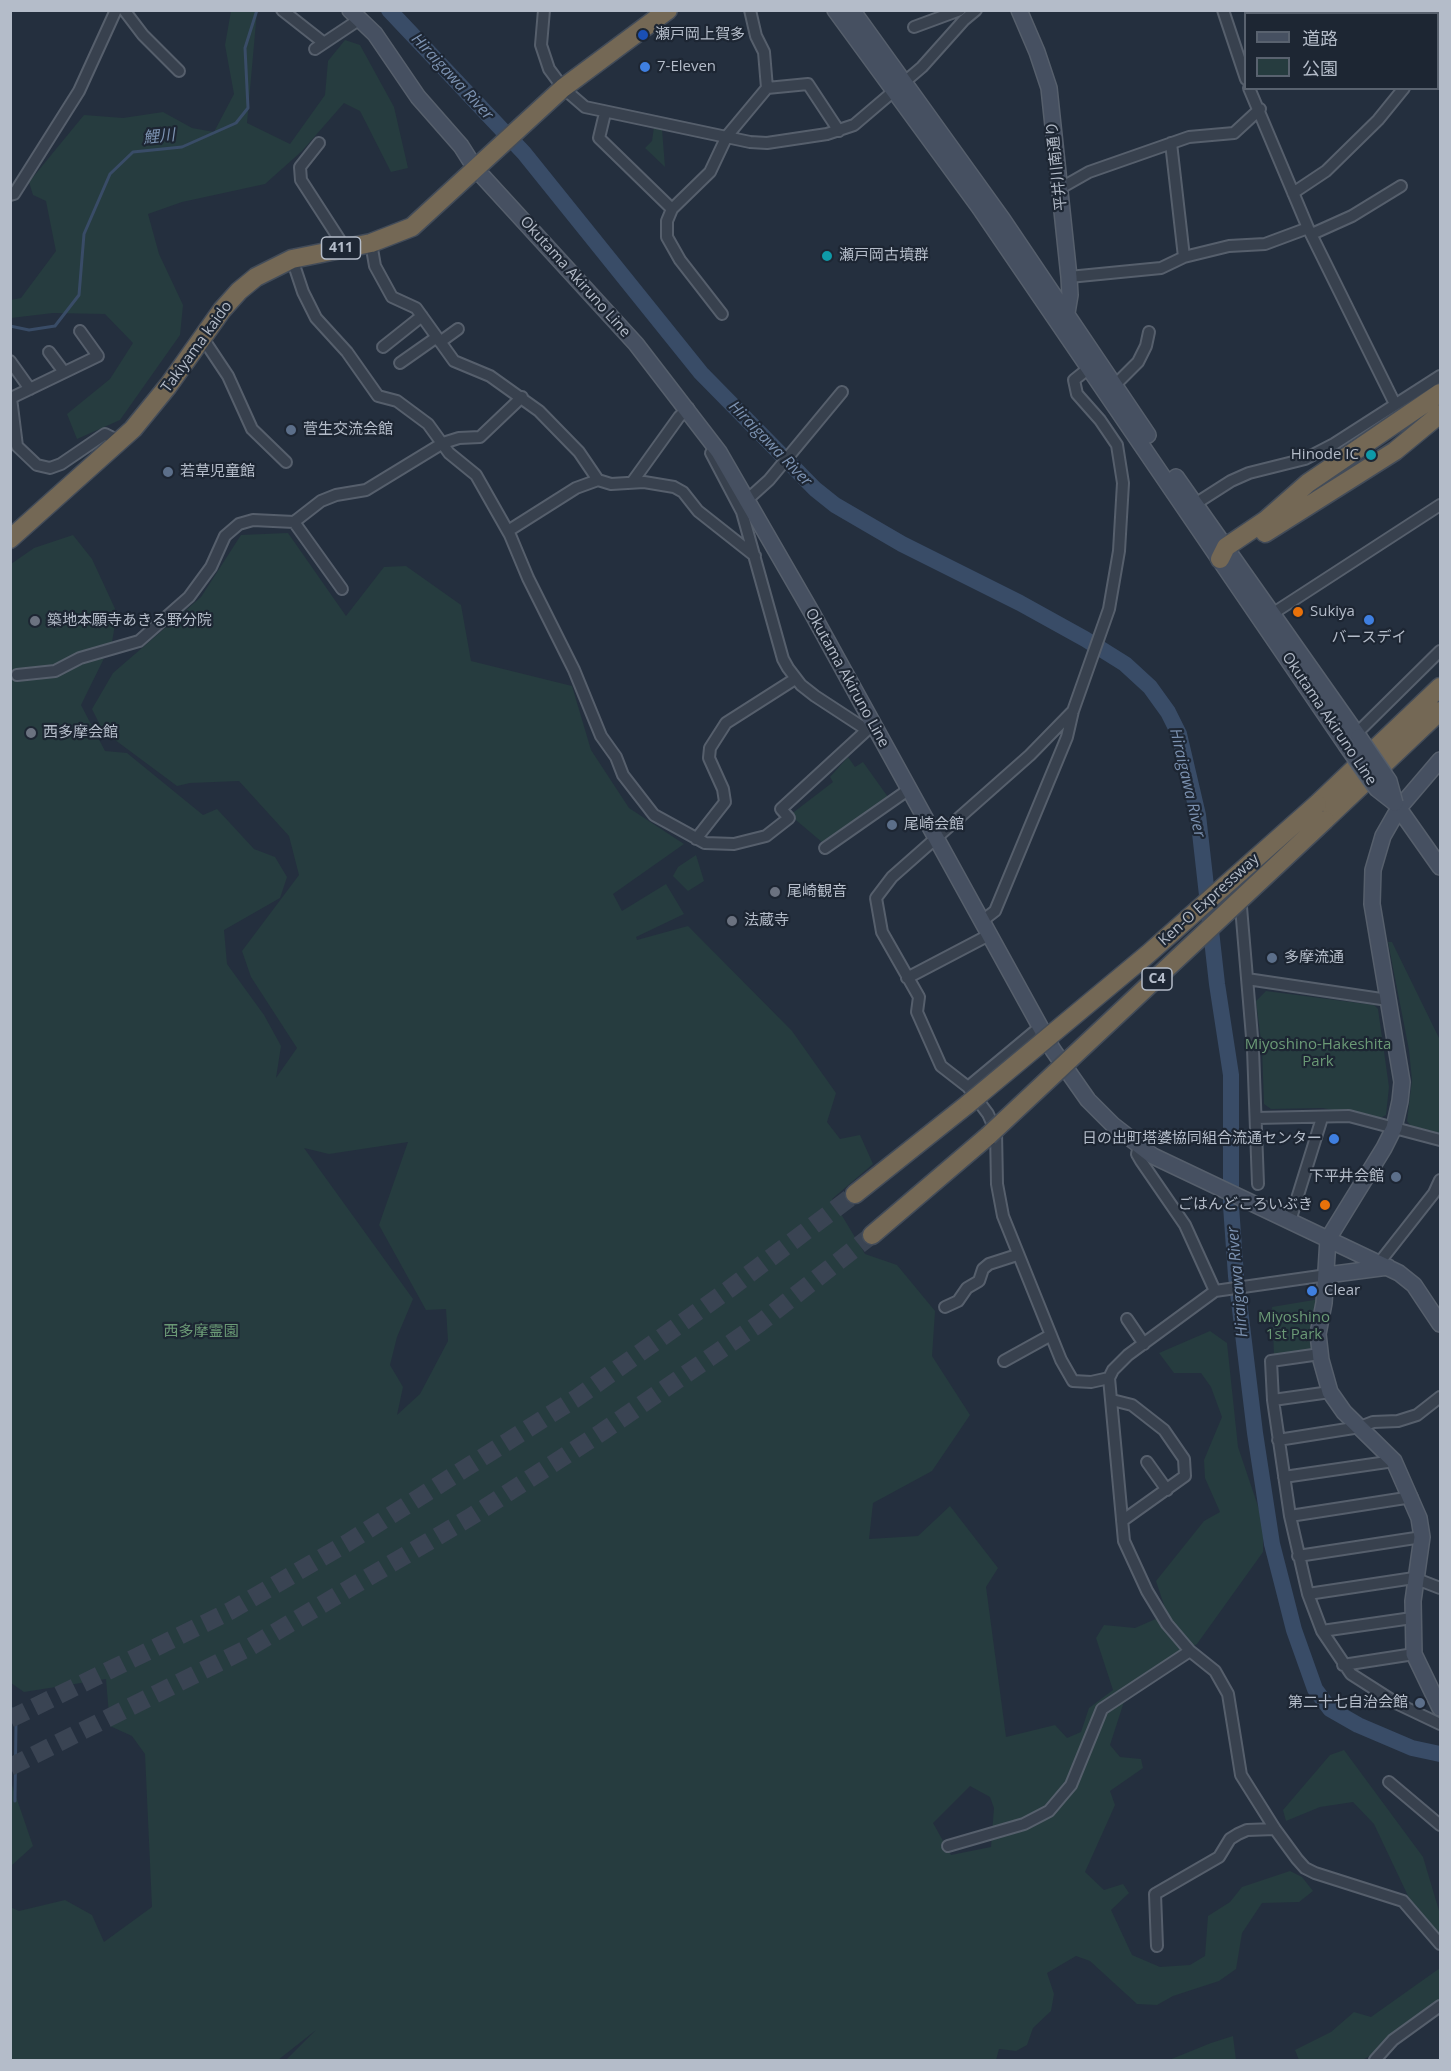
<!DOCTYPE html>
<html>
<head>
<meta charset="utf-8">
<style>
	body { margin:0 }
	#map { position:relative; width:1451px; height:2071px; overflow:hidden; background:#242f3e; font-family:"Open Sans","Noto Sans JP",sans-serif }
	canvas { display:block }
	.frame { position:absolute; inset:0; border:12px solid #b4bcc9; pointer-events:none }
	.legend { position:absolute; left:1244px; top:12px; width:195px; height:78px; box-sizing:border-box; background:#1d2633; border:2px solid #59626f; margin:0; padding:8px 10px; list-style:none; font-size:18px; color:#b4bcc9 }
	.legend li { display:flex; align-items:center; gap:12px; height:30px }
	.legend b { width:30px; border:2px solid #59626f }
</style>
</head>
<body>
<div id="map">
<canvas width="1451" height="2071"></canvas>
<div class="frame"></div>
<ul class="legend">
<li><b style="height:8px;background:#465061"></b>道路</li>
<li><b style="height:16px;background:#263c3f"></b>公園</li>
</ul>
</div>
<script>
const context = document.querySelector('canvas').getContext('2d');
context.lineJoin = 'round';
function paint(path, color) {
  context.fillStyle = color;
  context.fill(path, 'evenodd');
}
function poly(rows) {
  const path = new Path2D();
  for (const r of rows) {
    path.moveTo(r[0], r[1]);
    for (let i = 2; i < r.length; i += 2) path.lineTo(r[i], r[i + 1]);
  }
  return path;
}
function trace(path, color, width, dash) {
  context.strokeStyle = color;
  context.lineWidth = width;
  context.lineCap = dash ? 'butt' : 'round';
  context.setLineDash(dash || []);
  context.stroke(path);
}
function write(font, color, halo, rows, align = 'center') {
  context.font = font + ' "Open Sans","Noto Sans JP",sans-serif';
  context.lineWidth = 4.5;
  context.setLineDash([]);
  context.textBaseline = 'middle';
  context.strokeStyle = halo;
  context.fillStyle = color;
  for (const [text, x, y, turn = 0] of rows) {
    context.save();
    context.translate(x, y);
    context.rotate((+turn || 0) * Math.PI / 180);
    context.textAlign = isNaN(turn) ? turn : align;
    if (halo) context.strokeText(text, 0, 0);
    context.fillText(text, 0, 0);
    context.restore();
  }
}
const green = poly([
	[231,11,257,11,247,123,290,144,325,95,328,61,345,40,360,45,394,107,408,168,391,172,360,111,344,103,302,151,265,184,182,202,148,214,159,254,183,305,180,335,120,420,77,439,67,414,110,379,133,343,105,314,53,313,11,318,11,300,21,298,56,251,46,201,33,195,29,182,84,115,123,118,163,112,192,128,214,132,234,94,225,45],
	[654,127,662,129,665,167,645,148,652,141],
	[288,533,346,616,384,567,406,566,461,605,471,661,572,686,591,750,629,808,684,844,613,894,622,911,666,884,684,914,636,937,637,940,688,926,792,1031,836,1093,827,1122,840,1139,860,1135,873,1164,832,1199,865,1254,897,1265,935,1311,932,1356,970,1415,932,1471,873,1503,869,1539,918,1536,950,1506,998,1568,986,1587,1006,1737,1055,1725,1067,1738,1081,1732,1089,1708,1113,1690,1096,1638,1104,1625,1135,1628,1167,1614,1156,1581,1204,1521,1220,1512,1205,1478,1204,1460,1222,1417,1211,1387,1201,1373,1174,1373,1159,1353,1210,1331,1227,1343,1238,1447,1263,1521,1263,1552,1197,1644,1130,1683,1110,1745,1120,1757,1141,1759,1143,1768,1110,1791,1115,1805,1085,1872,1104,1890,1123,1884,1129,1893,1111,1910,1132,1955,1160,1967,1190,1965,1205,1956,1208,1916,1230,1902,1242,1887,1290,1871,1302,1877,1313,1891,1299,1902,1262,1903,1242,1933,1236,1969,1219,1981,1173,1996,1157,2005,1137,2004,1090,1961,1076,1956,1047,1973,1054,1994,1051,2011,1033,2028,1027,2045,1016,2051,999,2049,996,2060,286,2060,316,2030,278,2060,11,2060,10,1907,19,1911,65,1900,92,1915,104,1942,152,1907,145,1754,132,1736,110,1726,106,1679,24,1692,11,1683,11,564,34,548,73,535,92,559,117,613,112,642,81,705,105,751,127,753,203,815,217,809,254,849,275,857,287,877,280,898,224,930,227,964,264,1015,281,1046,276,1078,297,1048,251,977,242,951,299,875,289,836,239,781,190,783,177,786,103,731,92,709,113,673,201,597,241,535],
	[408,1142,379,1225,426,1310,446,1309,448,1341,420,1394,397,1415,403,1387,390,1365,397,1337,413,1299,304,1148,329,1154],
	[970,1786,990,1797,994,1808,991,1847,951,1855,933,1823],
	[848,757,855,767,863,762,888,797,823,843,790,815,833,782,830,777],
	[696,855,704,881,688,891,673,876,678,867],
	[1388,942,1392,942,1440,1040,1440,1133,1411,1126,1407,1121,1412,1080,1409,1050],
	[1266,991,1374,1005,1378,1009,1389,1087,1386,1115,1380,1118,1322,1108,1271,1109,1264,1104,1262,1048,1256,1001],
	[1320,1299,1313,1353,1278,1357,1274,1355,1272,1307],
	[1344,1750,1423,1857,1440,1914,1440,1934,1409,1898,1374,1824,1353,1802,1320,1807,1286,1821,1283,1810,1330,1755],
	[11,1782,33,1846,11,1866,10,1866],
	[1440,1968,1440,2001,1389,2035,1372,2055,1362,2060,1299,2060,1295,2050,1331,2032,1354,2012,1371,2017],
	[1233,2036,1236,2060,1169,2060,1211,2043]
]);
const stream = poly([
	[10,326,29,330,55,326,79,295,84,234,110,174,133,152,182,147,236,123,248,108,245,48,257,10],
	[10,1706,16,1719,15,1801]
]);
const river = poly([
	[389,10,524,153,701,373,815,489,835,505,902,544,1020,603,1085,639,1125,664,1150,687,1168,712,1179,734,1198,815,1217,984,1231,1075,1231,1206,1236,1276,1255,1433,1272,1544,1281,1579,1294,1630,1315,1689,1330,1709,1358,1725,1412,1748,1440,1754]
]);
const highwayTunnel = poly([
	[10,1719,230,1611,347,1543,578,1397,728,1290,855,1194],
	[10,1767,250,1647,472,1516,602,1432,760,1323,872,1235]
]);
const street = poly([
	[124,10,143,35,179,71],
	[282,10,324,43],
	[544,10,541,45,549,69,563,88,585,107,750,142,767,143,827,134,854,125,922,67,964,20,976,10],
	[750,10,756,36,764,52,767,88],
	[1223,10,1246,79],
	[1335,14,1338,10],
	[914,27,960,10],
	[315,49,360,19],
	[1438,57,1440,54],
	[1249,88,1308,228,1395,404],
	[605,113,599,138,672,209],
	[319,143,300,167,301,180,345,248],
	[1171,143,1184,257],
	[1059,189,1089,172,1189,137,1234,133,1260,109],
	[1293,193,1326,171,1378,120,1404,88],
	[10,195,14,194,79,91,116,10],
	[1312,234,1352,216,1401,186],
	[371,243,375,266,392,297,416,308,454,361,490,376,539,411,579,452,598,480,611,484,644,482,674,487,683,492,698,511,755,556],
	[292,259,303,292,316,318,347,352,378,396,397,401,428,424,449,453,476,475,510,535,528,578,574,670,601,736,616,757,623,775,654,815,705,843,734,844,766,836,789,818,781,809,867,730],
	[1069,277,1161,268,1184,257,1229,246,1265,244,1308,228],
	[722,314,680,260,667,237,667,221,672,209,710,172,727,136,767,88,808,84,839,131],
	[80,331,98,356,11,398,17,446,37,465,50,468,61,464,105,434,121,442],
	[202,337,228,376,252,429,286,462],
	[440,342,458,329],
	[383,347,422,316],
	[49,352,64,372],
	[10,361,30,389],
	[400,363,437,337],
	[1115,385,1138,362,1146,346,1149,332],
	[711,453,742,512,783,659,788,668,801,685,815,696,867,730,871,728],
	[633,481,679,417,688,408,690,412],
	[748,499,769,480,842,392],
	[1195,504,1231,481,1249,473,1305,459,1334,444,1440,376],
	[294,522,342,589],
	[508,531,576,488,598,480],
	[1272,614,1440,505],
	[17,675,55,671,80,658,139,641,189,597,211,567,225,536,239,524,253,520,294,522,321,501,336,495,366,490,443,443,459,438,480,437,522,397],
	[1073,711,1030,755,892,877,876,898,882,932,919,997,917,1012,941,1066,968,1087,988,1114,996,1132,997,1184,1003,1216,1061,1360,1073,1381,1091,1382,1109,1378],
	[1356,734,1440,651],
	[696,839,725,802,723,789,709,758,710,748,726,723,795,679],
	[825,848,908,790],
	[1241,907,1253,1049,1258,1184],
	[982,921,995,911,1067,737,1073,711,1109,609,1119,551,1123,483,1117,445,1100,420,1077,394,1074,380,1089,368],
	[907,978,989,935],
	[1247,979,1388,1000],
	[968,1087,1040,1027],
	[1256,1118,1349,1116,1440,1140],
	[1139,1146,1137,1154,1141,1161,1185,1225,1215,1291],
	[1290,1221,1322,1118],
	[1379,1263,1434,1193,1440,1180],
	[1327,1275,1215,1291,1128,1355,1113,1370,1109,1378,1124,1541,1147,1591,1167,1624,1190,1651,1215,1671,1228,1694,1241,1775,1275,1829,1297,1859,1305,1868,1315,1873,1403,1901,1440,1944],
	[945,1307,958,1301,967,1288,979,1281,983,1269,989,1264,1017,1255],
	[1127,1319,1144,1344],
	[1320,1354,1271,1361,1273,1400,1290,1516,1308,1594,1322,1631,1351,1674,1398,1704,1440,1724],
	[1004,1361,1051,1335],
	[1112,1400,1132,1405,1164,1430,1184,1459,1185,1476,1122,1521],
	[1273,1400,1330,1392],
	[1278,1440,1360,1427,1373,1422,1398,1421,1417,1415,1440,1397],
	[1147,1462,1167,1490],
	[1284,1477,1394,1461],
	[1290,1516,1412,1497],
	[1298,1556,1422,1537],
	[1308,1594,1414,1578,1440,1588],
	[1322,1631,1412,1618],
	[1343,1665,1414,1654],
	[1389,1782,1440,1825],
	[948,1846,1024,1824,1049,1811,1071,1785,1102,1709,1190,1651],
	[1157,1946,1155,1894,1219,1857,1230,1839,1238,1834,1247,1830,1275,1829],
	[1375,2060,1393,2040,1440,2006]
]);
const secondary = poly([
	[350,10,375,34,418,97,461,146,475,168,636,344,719,452,812,613,1053,1050,1088,1100,1113,1125,1153,1156,1399,1273,1414,1285,1440,1324],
	[835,10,979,207,1346,745],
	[852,10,1003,220,1148,435],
	[1019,10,1037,52,1049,88,1069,277,1070,295,1067,313,1064,316],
	[1176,477,1359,737],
	[1440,760,1399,808,1383,836,1373,870,1372,904,1402,1082,1400,1101,1394,1128,1384,1148,1328,1239,1324,1303,1318,1334,1321,1360,1330,1392,1344,1412,1394,1461,1419,1518,1422,1537,1413,1601,1414,1654,1440,1708],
	[1395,803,1440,867],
	[1327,1275,1388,1267]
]);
const highway = poly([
	[1265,533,1395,451,1440,414],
	[10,539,133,429,168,386,222,310,239,291,256,277,292,259,371,243,412,227,563,88,668,10],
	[1220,559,1226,547,1266,520,1308,483,1440,393],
	[1317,804,1440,687],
	[1325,820,1440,711],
	[855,1194,968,1104],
	[872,1235,988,1136]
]);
const secondaryBridge = poly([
	[1359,737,1389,781,1395,803],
	[1346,745,1377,789,1395,803]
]);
const highwayBridge = poly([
	[968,1104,1148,954,1317,804],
	[988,1136,1325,820]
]);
const markers = [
	[643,35,6,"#1a4fb4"],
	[645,67,6,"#3f7fe0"],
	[827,256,6,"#0f9aa8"],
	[291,430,6,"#5c6f8a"],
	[1371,455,6,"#0f9aa8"],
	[168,472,6,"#5c6f8a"],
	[1298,612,6,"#e8710a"],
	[1369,620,6,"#3f7fe0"],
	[35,621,6,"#6b7280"],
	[31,733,6,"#6b7280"],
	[892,825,6,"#5c6f8a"],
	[775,892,6,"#6b7280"],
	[732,921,6,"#6b7280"],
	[1272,958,6,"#5c6f8a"],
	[1334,1139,6,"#3f7fe0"],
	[1396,1177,6,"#5c6f8a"],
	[1325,1205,6,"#e8710a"],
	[1312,1291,6,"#3f7fe0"],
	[1420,1703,6,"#5c6f8a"]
];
const shields = [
	[341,248,39],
	[1157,979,30]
];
const shieldNames = [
	["411",341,248],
	["C4",1157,979]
];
const poiNames = [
	["瀬戸岡上賀多",655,35],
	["7-Eleven",657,67],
	["瀬戸岡古墳群",839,256],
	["菅生交流会館",303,430],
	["Hinode IC",1359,455,"right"],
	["若草児童館",180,472],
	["Sukiya",1310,612],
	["築地本願寺あきる野分院",47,621],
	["バースデイ",1369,638,"center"],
	["西多摩会館",43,733],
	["尾崎会館",904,825],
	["尾崎観音",787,892],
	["法蔵寺",744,921],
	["多摩流通",1284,958],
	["日の出町塔婆協同組合流通センター",1322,1139,"right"],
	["下平井会館",1384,1177,"right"],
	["ごはんどころいぶき",1313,1205,"right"],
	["Clear",1324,1291],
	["第二十七自治会館",1408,1703,"right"]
];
const streetNames = [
	["平井川南通り",1057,166,-96],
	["Okutama Akiruno Line",575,277,48],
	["Takiyama kaido",197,347,-54],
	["Okutama Akiruno Line",847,678,61],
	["Okutama Akiruno Line",1329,719,56],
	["Ken-O Expressway",1209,900,-42]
];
const parkNames = [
	["Miyoshino-Hakeshita",1318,1045],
	["Park",1318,1062],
	["Miyoshino",1294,1318],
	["1st Park",1294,1335],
	["西多摩霊園",201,1332]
];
const waterNames = [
	["Hiraigawa River",452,77,47],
	["鯉川",159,137,-6],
	["Hiraigawa River",770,444,46],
	["Hiraigawa River",1187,783,77],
	["Hiraigawa River",1238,1282,-95]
];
paint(green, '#263c3f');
trace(stream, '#394c67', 3);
trace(river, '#394c67', 16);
trace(highwayTunnel, '#3a4453', 18, [18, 9]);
trace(street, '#565f6c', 14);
trace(secondary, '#565f6c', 18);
trace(highway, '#434c59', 21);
trace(street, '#38414e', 10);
trace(secondary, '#465061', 15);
trace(highway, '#746855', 18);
trace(secondaryBridge, '#565f6c', 18, []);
trace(highwayBridge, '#434c59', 21, []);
trace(secondaryBridge, '#465061', 15);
trace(highwayBridge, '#746855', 18);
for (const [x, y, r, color] of markers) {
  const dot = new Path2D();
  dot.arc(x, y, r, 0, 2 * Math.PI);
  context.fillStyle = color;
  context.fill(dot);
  trace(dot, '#1d2633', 2);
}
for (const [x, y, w] of shields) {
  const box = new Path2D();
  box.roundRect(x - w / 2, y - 11, w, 22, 4.5);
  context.fillStyle = '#1d2633';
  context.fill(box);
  trace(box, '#b4bcc9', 1.5);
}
write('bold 14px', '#b4bcc9', null, shieldNames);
write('15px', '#b4bcc9', '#1d2633', poiNames, 'left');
write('15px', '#b4bcc9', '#1d2633', streetNames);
write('15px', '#6b9a76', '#1d2633', parkNames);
write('italic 16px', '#7c92b1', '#1d2633', waterNames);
</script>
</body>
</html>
